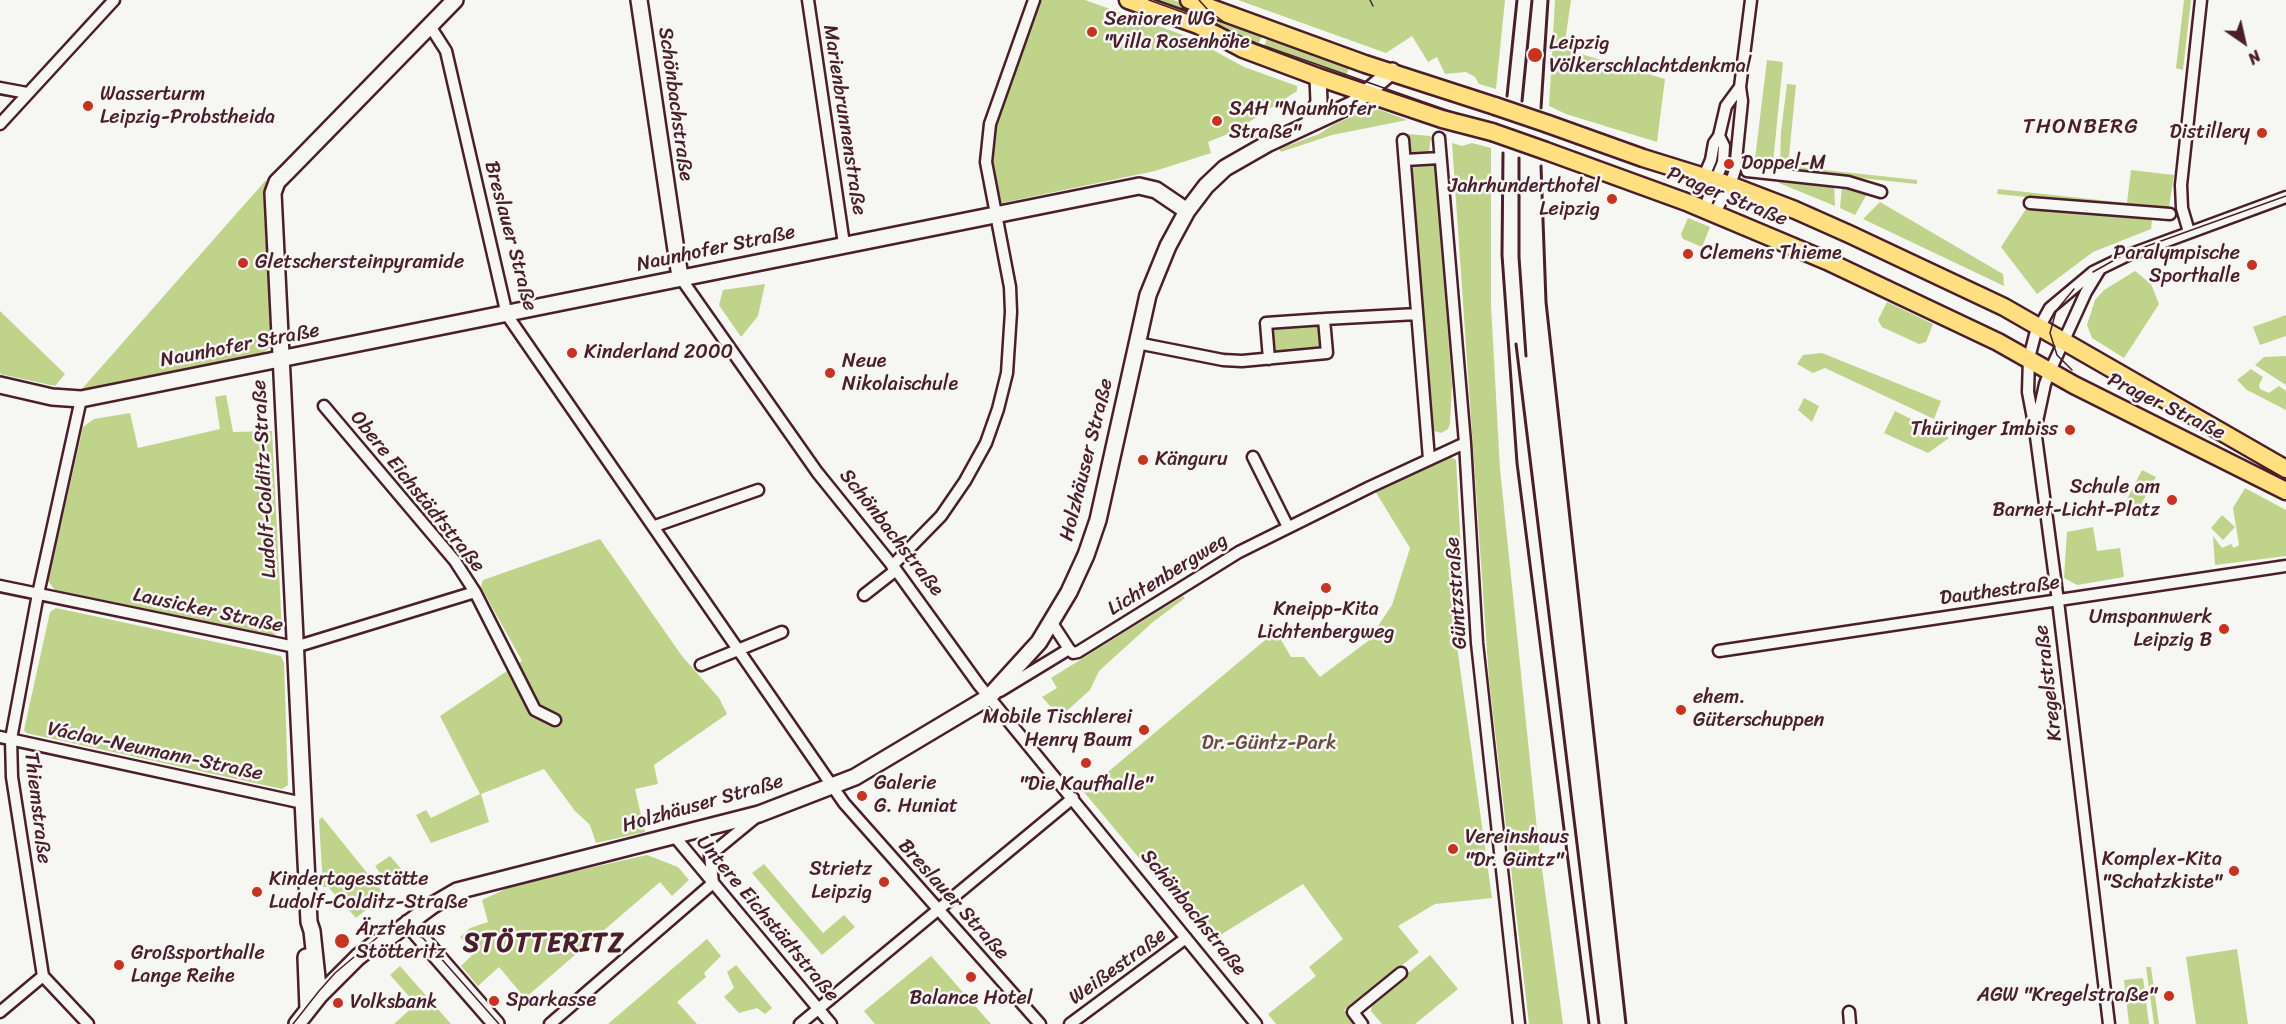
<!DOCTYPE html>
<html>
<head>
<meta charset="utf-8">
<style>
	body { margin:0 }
	#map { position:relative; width:2286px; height:1024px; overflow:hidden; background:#f6f6f2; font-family:Sriracha,sans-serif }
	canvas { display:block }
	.north { position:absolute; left:2214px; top:12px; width:60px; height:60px; -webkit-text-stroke:4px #f6f6f2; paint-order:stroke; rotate:146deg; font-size:16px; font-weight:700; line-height:24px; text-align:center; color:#4a1f2b }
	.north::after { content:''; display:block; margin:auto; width:21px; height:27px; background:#4a1f2b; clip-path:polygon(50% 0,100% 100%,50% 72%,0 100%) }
</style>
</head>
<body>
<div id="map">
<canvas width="2286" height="1024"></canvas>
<div class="north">N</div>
</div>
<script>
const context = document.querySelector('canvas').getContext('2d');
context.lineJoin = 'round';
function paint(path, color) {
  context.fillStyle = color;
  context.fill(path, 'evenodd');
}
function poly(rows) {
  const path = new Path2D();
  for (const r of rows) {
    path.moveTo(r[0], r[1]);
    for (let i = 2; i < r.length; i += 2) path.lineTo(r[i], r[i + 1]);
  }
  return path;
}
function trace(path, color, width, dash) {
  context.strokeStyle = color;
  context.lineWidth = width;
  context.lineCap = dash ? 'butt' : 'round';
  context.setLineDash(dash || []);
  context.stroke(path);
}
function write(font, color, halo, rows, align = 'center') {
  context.font = font + ' Sriracha,sans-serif';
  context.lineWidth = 5;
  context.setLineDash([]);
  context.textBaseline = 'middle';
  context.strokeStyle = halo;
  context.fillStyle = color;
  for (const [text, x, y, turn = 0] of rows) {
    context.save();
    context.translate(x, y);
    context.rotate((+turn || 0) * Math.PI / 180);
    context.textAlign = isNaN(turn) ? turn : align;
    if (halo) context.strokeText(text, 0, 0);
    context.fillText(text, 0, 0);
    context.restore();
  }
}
const green = poly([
	[1039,0,1085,0,1189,37,1244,67,1297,86,1297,91,1235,131,1208,142,1211,153,1155,171,1002,203,996,199,990,138],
	[1144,0,1173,0,1263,32,1257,49],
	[1238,0,1505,0,1496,89,1479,84,1475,77,1466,72,1445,74,1437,57,1428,62,1412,36,1386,53],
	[1555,0,1571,0,1564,49,1665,79,1657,142,1566,114,1549,106],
	[2184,0,2191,0,2183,70,2176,68],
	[1267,39,1349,68,1346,76,1264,46],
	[1767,60,1783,62,1773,163,1768,169,1754,167],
	[1787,84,1796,85,1788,166,1917,180,1917,184,1784,170,1780,164,1781,132],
	[1375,108,1407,120,1332,135,1281,152,1279,149,1319,134,1333,125,1368,109],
	[1408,134,1431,136,1429,152,1435,170,1452,384,1450,424,1448,429,1441,433,1431,430],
	[1452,143,1462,146,1472,143,1491,148,1491,305,1500,469,1538,839,1563,1024,1529,1024,1489,679],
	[2131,170,2174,175,2169,207,2160,211,1997,194,1998,189,2127,203],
	[1779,178,1834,184,1835,206,1779,183],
	[266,180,273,345,260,355,187,371,81,390],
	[1842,185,1856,187,1867,194,1855,215,1840,208],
	[1880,202,2003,274,2004,286,1863,219],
	[2028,206,2152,219,2151,229,2093,252,2037,294,2001,247],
	[1688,218,1710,227,1702,247,1683,239,1681,234],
	[2135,271,2151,284,2159,304,2124,358,2092,338,2087,325,2095,300,2104,290],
	[765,284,758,316,741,337,719,305,723,290],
	[1887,302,1933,324,1926,342,1919,344,1882,327,1878,320],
	[0,311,65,374,55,386,0,374],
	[2286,315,2286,336,2260,345,2253,327],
	[1321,322,1324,350,1271,354,1269,326],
	[1822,353,1941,401,1934,419,1825,368,1813,373,1797,364,1803,355],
	[2286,356,2286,385,2255,365,2264,357],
	[2251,369,2263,377,2259,385,2260,389,2269,393,2279,386,2286,391,2286,410,2247,390,2237,380],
	[226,395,233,432,272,431,282,631,271,636,55,590,48,581,83,427,94,419,130,413,138,448,220,429,215,397],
	[1804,398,1819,406,1812,422,1798,410],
	[1895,411,1949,438,1928,453,1884,433],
	[1449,456,1456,460,1466,640,1457,646,1492,898,1435,904,1398,926,1419,952,1344,1010,1356,1024,1276,1024,1268,1014,1316,976,1309,967,1343,939,1303,884,1209,942,1084,792,1276,631,1291,657,1304,657,1320,677,1368,641,1392,605,1410,548,1375,491],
	[2142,470,2156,477,2139,508,2126,501],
	[2245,488,2286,510,2286,556,2215,565,2213,536,2222,548,2231,544,2234,548,2239,545,2233,508],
	[2222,515,2235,527,2223,540,2211,528],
	[2093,527,2097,551,2120,548,2124,577,2077,585,2064,578,2067,532],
	[600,539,682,656,719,698,727,714,654,765,658,784,635,789,645,832,596,843,590,825,575,811,544,769,481,794,489,822,431,843,416,815,426,810,431,818,480,794,440,716,522,661,481,587,483,580],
	[1183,596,1185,598,1153,622,1099,671,1090,690,1060,717,1042,697,1057,688,1051,678],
	[56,608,281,656,284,663,288,785,282,789,26,733,24,730,50,612],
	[322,817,385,895,356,918,328,887,323,887,319,820],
	[647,855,678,867,689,880,672,896,660,882,525,998,499,967,478,986,461,966,474,953,460,937,470,928,488,922,482,900,514,885],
	[390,856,402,870,386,881,375,866],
	[764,864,823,933,844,915,855,927,822,955,752,873],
	[707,939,721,956,704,973,706,977,677,1002,697,1024,608,1024],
	[2237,949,2248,1024,2196,1024,2186,957],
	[1430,955,1458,989,1415,1024,1382,1024,1371,1011,1372,1003],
	[931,956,991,1024,875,1024,864,1011],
	[736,965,772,1008,765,1014,757,1008,739,1013,724,997,734,988,727,972],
	[400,966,451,1024,394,1024,416,1004,390,975],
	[2146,967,2151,967,2159,1024,2154,1024],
	[2143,978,2149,1024,2129,1024,2124,980]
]);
const street = poly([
	[808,0,844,244],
	[430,26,446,51,507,315,844,803,1040,1024],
	[0,88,27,93],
	[0,124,114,0],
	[1439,138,1465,443,1477,643,1519,1024],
	[1403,140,1429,459],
	[1405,160,1440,158],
	[1747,171,1848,182,1881,192],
	[1704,176,1711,160,1714,143,1719,136,1726,106,1740,87],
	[2030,203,2170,214],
	[1704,209,1723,162,1724,146,1719,136],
	[1714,214,1730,185,1735,170,1742,101,1740,87,1751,0],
	[2189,232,2182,208,2181,185,2201,0],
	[680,277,817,472,896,570,979,685,1256,1024],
	[1137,343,1223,360,1242,361,1327,353,1324,319,1417,314],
	[1269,359,1266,323,1324,319],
	[324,406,455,561,475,592,535,710,555,720],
	[2036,426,2045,384,2050,371,2086,292,2100,269],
	[1253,457,1288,527],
	[655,526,758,490],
	[892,566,941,516,965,481,986,443,998,409,1007,373,1011,312,1010,287,986,162,990,124,1034,0],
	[0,586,295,647,475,592],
	[864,595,896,570],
	[1052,623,1069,649,1073,653,1078,652,1239,552,1370,487,1465,443],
	[1719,651,2286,566],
	[701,665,782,632],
	[1000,691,1069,649],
	[0,737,303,803],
	[675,837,831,1024],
	[43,976,12,777,11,739,38,594,81,399],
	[43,976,88,1024],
	[0,1012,43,976],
	[1849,1012,1850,1024],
	[550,1024,713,883,710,855,755,818],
	[800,1024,1073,798],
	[1070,1024,1186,938],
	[1362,1024,1353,1012,1401,973],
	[2109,1024,2058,601,2035,429,2028,392,2029,358,2035,335,2050,308,2093,272,2126,256,2286,197]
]);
const secondary = poly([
	[639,0,680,277],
	[1308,125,1319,102,1318,77],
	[0,385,52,397,81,399,1139,186,1156,190,1187,211],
	[408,923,496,1024],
	[306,957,308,1009],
	[319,996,312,931,309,922,273,193,277,182,288,171,455,0],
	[297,1024,319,996,358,957,376,943,391,936,433,905,457,891,759,814,855,777,989,697,1039,642,1069,592,1086,555,1098,520,1148,295,1168,246,1187,211,1206,186,1225,168,1267,144,1353,104,1392,71]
]);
const primary = poly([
	[1128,0,1198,25,1243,49,1318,77,1442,119,1492,132],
	[1189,0,1365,64,1495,106],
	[1548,124,1643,158,1730,185,1795,210,1849,234,2004,307,2286,469],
	[1546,151,1689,203,1827,261,1998,342,2074,385,2286,491]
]);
const tram = poly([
	[1149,0,1207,21,1256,43,1458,114],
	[1199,0,1209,11,1224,22],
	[1370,0,1373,6],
	[2093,272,2125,254,2286,196],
	[2072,370,2057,355,2050,333,2056,311,2074,289],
	[293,1024,319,991,335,973,379,936,393,930,399,930,409,931,423,938,499,1024]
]);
const rail = poly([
	[1507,96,1517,0],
	[1522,101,1532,0],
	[1541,108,1548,0],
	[1503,153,1502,255,1517,463,1589,1024],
	[1519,158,1519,257,1526,356],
	[1541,166,1546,302,1626,1024],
	[1516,344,1599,1024]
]);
const primaryBridge = poly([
	[1495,106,1548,124],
	[1492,132,1546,151]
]);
const markers = [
	[1092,32,6,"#c8321e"],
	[1535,55,8,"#c8321e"],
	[88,106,6,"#c8321e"],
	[1217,121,6,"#c8321e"],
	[2262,133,6,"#c8321e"],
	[1729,164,6,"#c8321e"],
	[1612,199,6,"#c8321e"],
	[1688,254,6,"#c8321e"],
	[243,263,6,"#c8321e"],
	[2252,265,6,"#c8321e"],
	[572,353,6,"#c8321e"],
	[830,373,6,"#c8321e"],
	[2070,430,6,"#c8321e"],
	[1143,460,6,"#c8321e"],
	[2172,500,6,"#c8321e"],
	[1326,588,6,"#c8321e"],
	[2224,629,6,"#c8321e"],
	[1681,710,6,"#c8321e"],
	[1144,730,6,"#c8321e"],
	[1086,763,6,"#c8321e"],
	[862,796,6,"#c8321e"],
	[1453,849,6,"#c8321e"],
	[2234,871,6,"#c8321e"],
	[884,882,6,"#c8321e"],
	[257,892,6,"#c8321e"],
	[342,941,8,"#c8321e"],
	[119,965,6,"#c8321e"],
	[971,977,6,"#c8321e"],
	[2169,996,6,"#c8321e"],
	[494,1001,6,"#c8321e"],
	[338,1003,6,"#c8321e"]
];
const poiNames = [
	["Senioren WG",1104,20],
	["\"Villa Rosenhöhe",1104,43],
	["Leipzig",1549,44],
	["Völkerschlachtdenkmal",1549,67],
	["Wasserturm",100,95],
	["Leipzig-Probstheida",100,118],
	["SAH \"Naunhofer",1229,110],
	["Straße\"",1229,133],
	["Distillery",2250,133,"right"],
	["Doppel-M",1741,164],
	["Jahrhunderthotel",1600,187,"right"],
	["Leipzig",1600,210,"right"],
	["Clemens Thieme",1700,254],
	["Paralympische",2240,254,"right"],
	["Sporthalle",2240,277,"right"],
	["Gletschersteinpyramide",255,263],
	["Kinderland 2000",584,353],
	["Neue",842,362],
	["Nikolaischule",842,385],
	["Thüringer Imbiss",2058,430,"right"],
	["Känguru",1155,460],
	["Schule am",2160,488,"right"],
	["Barnet-Licht-Platz",2160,511,"right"],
	["Kneipp-Kita",1326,610,"center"],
	["Lichtenbergweg",1326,633,"center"],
	["Umspannwerk",2212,618,"right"],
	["Leipzig B",2212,641,"right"],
	["ehem.",1693,698],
	["Güterschuppen",1693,721],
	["Mobile Tischlerei",1132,718,"right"],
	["Henry Baum",1132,741,"right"],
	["Galerie",874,784],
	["G. Huniat",874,807],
	["\"Die Kaufhalle\"",1086,785,"center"],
	["Vereinshaus",1465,838],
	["\"Dr. Güntz\"",1465,861],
	["Komplex-Kita",2222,860,"right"],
	["\"Schatzkiste\"",2222,883,"right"],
	["Strietz",872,870,"right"],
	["Leipzig",872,893,"right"],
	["Kindertagesstätte",269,880],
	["Ludolf-Colditz-Straße",269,903],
	["Ärztehaus",356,930],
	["Stötteritz",356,953],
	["Großsporthalle",131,954],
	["Lange Reihe",131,977],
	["AGW \"Kregelstraße\"",2157,996,"right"],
	["Balance Hotel",971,999,"center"],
	["Sparkasse",506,1001],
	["Volksbank",350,1003]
];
const streetNames = [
	["Schönbachstraße",675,104,82],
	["Marienbrunnenstraße",844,120,81],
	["Prager Straße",1727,197,22],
	["Breslauer Straße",510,236,75],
	["Naunhofer Straße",716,249,-12],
	["Naunhofer Straße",240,346,-11],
	["Prager Straße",2166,407,26],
	["Holzhäuser Straße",1087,460,-76],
	["Ludolf-Colditz-Straße",265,479,-93],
	["Obere Eichstädtstraße",417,492,51],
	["Schönbachstraße",891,533,52],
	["Lichtenbergweg",1168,575,-32],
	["Dauthestraße",2000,591,-8],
	["Güntzstraße",1457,593,-94],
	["Lausicker Straße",208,611,12],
	["Kregelstraße",2049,683,-97],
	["Václav-Neumann-Straße",155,752,12],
	["Holzhäuser Straße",703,804,-16],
	["Thiemstraße",37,808,83],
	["Breslauer Straße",953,900,48],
	["Schönbachstraße",1193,913,51],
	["Untere Eichstädtstraße",767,919,50],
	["Weißestraße",1118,967,-36]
];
const parkNames = [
	["Dr.-Güntz-Park",1269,744]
];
const neighbourhoodNames = [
	["THONBERG",2081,128]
];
const districtNames = [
	["STÖTTERITZ",544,944]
];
paint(green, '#bfd48a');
trace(street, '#4a1f2b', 15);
trace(secondary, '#4a1f2b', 20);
trace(primary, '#4a1f2b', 21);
trace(street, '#f6f6f2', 10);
trace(secondary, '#f6f6f2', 15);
trace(primary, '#ffdf80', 16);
trace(tram, '#4a1f2b', 1.5);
trace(rail, '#4a1f2b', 3);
trace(primaryBridge, '#4a1f2b', 21, []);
trace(primaryBridge, '#ffdf80', 16);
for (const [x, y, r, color] of markers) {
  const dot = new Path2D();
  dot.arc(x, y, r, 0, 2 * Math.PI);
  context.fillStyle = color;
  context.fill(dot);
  trace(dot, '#f6f6f2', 2);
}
write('20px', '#4a1f2b', '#f6f6f2', poiNames, 'left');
write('20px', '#4a1f2b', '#f6f6f2', streetNames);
write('20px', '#674c43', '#f6f6f2', parkNames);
context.letterSpacing = '1.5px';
write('21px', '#4a1f2b', '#f6f6f2', neighbourhoodNames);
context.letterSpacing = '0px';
context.letterSpacing = '1.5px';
write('bold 26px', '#4a1f2b', '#f6f6f2', districtNames);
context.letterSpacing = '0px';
</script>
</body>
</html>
